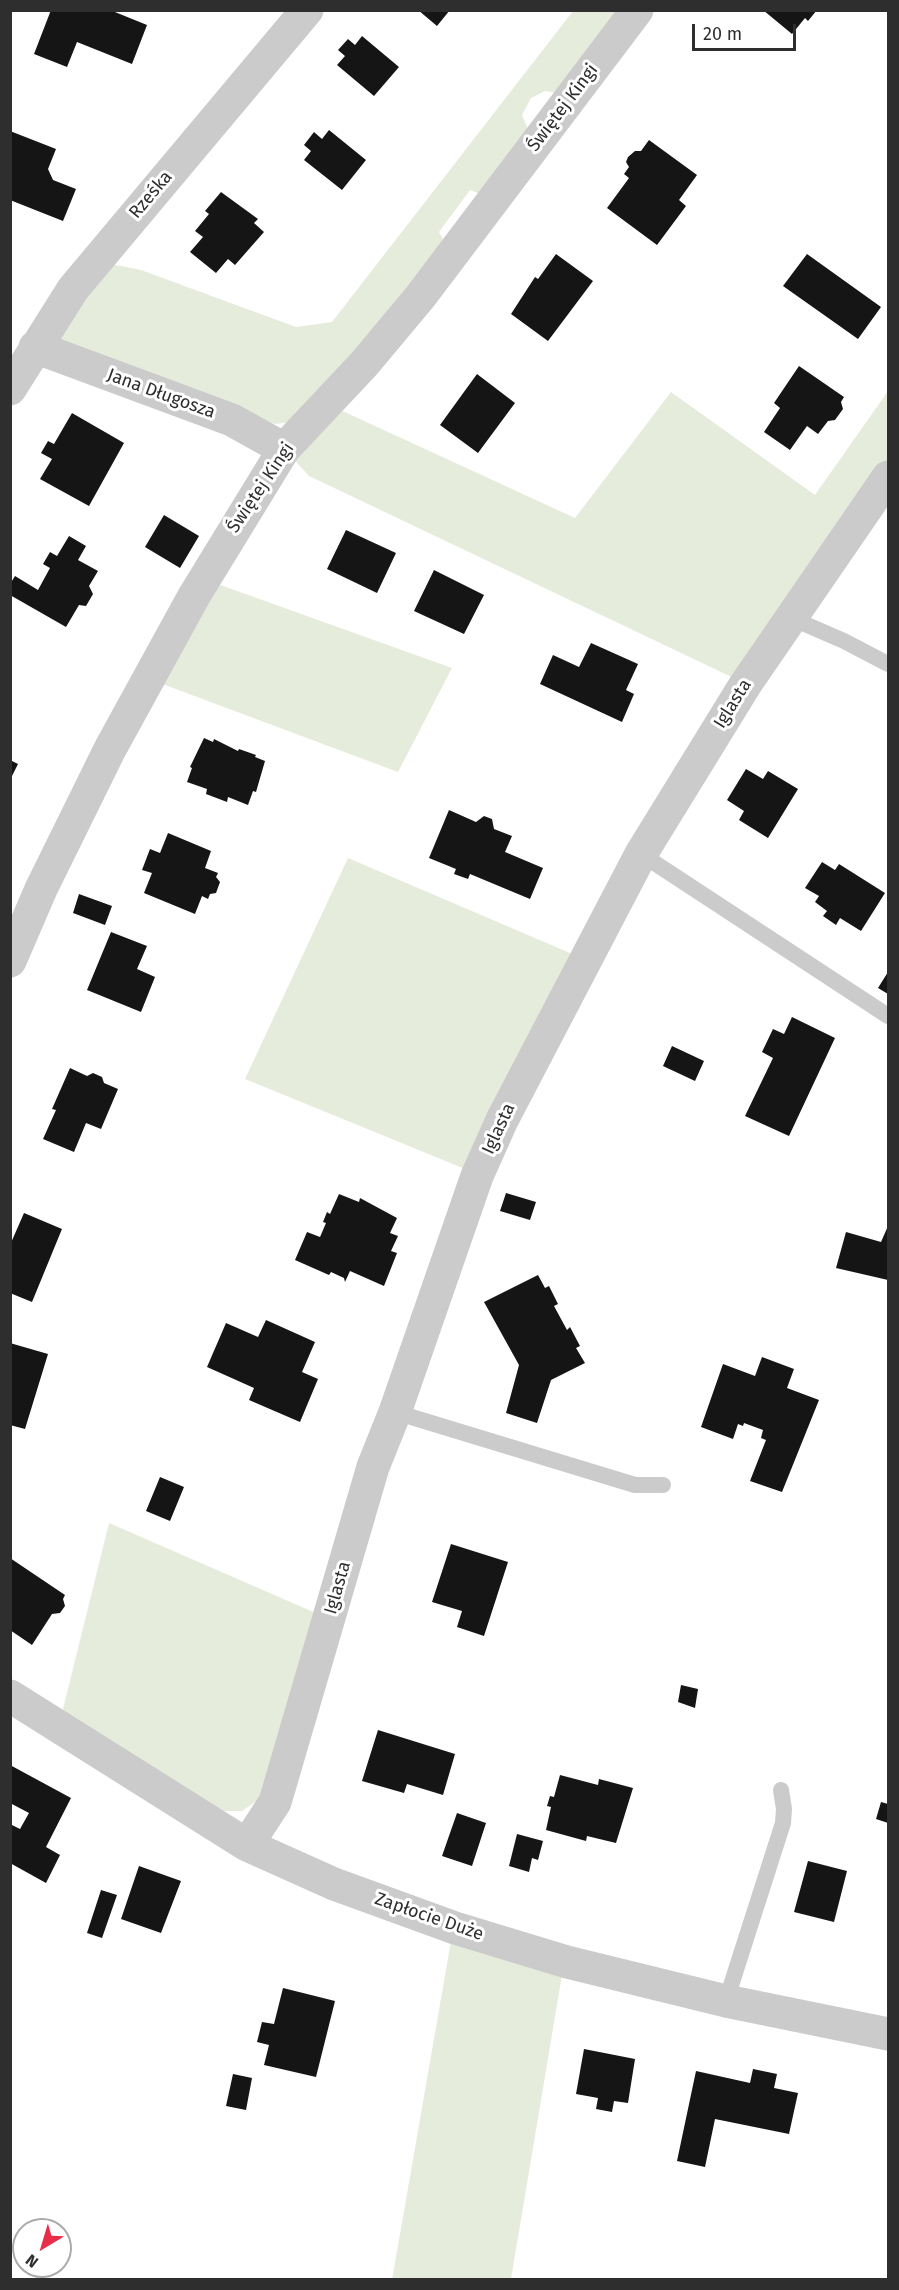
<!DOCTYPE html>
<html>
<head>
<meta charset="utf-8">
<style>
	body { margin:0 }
	#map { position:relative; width:899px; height:2290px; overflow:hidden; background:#fff; font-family:"Fira Sans",sans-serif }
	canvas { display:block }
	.frame { position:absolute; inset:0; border:12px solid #2e2e2e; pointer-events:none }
	.north { position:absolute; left:12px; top:2218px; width:60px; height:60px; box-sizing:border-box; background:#fff; border:2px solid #ababab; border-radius:50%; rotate:218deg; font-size:16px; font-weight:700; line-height:24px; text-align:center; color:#2e2e2e }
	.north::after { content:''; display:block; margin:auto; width:21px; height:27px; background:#e82d4b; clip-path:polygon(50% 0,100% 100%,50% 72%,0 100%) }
	.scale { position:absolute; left:692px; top:24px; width:104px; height:27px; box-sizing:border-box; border:3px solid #2e2e2e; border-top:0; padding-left:8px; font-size:18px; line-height:21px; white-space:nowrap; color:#2e2e2e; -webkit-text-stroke:4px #fff; paint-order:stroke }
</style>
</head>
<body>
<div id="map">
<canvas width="899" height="2290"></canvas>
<div class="frame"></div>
<div class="north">N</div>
<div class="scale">20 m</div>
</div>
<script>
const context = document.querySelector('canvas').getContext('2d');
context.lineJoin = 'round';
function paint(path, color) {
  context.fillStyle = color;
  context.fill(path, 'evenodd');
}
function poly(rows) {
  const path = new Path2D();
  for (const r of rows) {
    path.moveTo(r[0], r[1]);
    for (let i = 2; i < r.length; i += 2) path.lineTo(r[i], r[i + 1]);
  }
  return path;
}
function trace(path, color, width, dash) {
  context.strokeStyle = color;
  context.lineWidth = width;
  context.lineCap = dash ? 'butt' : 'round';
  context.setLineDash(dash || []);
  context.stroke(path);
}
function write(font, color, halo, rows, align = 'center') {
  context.font = font + ' "Fira Sans",sans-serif';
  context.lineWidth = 6;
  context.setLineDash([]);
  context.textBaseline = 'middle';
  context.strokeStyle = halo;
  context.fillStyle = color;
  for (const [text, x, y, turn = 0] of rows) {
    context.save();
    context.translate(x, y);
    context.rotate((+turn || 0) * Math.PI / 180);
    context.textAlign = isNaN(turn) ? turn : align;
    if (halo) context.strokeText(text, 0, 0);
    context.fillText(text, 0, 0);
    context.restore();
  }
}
const green = poly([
	[573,11,626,11,563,94,545,91,531,98,522,115,531,136,486,196,470,190,439,232,448,248,292,422,275,424,236,411,62,344,58,334,106,263,141,270,296,327,332,322],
	[888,391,888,463,740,681,309,476,290,455,336,408,575,518,671,392,815,495],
	[212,582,452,668,398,772,157,682],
	[348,858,577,956,470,1171,245,1079],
	[109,1523,318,1614,262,1797,242,1811,224,1811,62,1713],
	[451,1941,562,1975,511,2279,392,2280]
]);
const building = poly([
	[51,10,110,10,147,25,132,64,77,42,67,67,34,54],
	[418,10,450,10,437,26],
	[763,10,817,10,808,21,805,18,792,34],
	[362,36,399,67,374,96,337,65,345,56,338,50,348,39,355,45],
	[329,130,366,160,342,190,304,160,311,151,304,145,314,132,322,139],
	[10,131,56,149,48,169,53,180,76,189,63,221,10,200],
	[649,140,697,175,679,200,686,206,657,245,607,208,629,178,624,174,629,167,626,162,628,157,635,151,641,151],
	[221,192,258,219,254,223,264,232,235,265,228,259,216,273,190,252,203,237,195,231,209,214,205,211],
	[556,254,593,281,548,341,511,314,535,277,538,279],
	[807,254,881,307,858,339,783,286],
	[799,366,844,397,841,402,843,409,835,420,828,421,818,434,807,426,790,450,764,432,780,408,774,403],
	[477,374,515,403,478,453,440,425],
	[72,413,124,443,89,506,40,479,52,459,41,453,48,441,54,444],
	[164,515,199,536,180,568,145,547],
	[346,530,396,553,377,593,327,569],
	[69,536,86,546,78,560,98,571,89,586,93,594,86,606,79,605,66,627,10,595,10,584,15,576,38,590,50,568,43,564,50,552,57,556],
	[434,570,484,595,464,634,414,611],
	[591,643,638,664,626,690,634,694,622,722,540,684,553,655,579,667],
	[204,738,213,742,214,739,238,751,239,749,256,755,255,757,265,761,256,792,253,791,248,805,228,797,227,802,206,794,207,789,187,782,192,768,190,767],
	[10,760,18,764,10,780],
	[746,769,763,779,768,771,798,789,768,838,739,820,744,811,727,800],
	[449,810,476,822,484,816,492,819,494,829,512,836,505,852,543,868,530,899,470,874,468,879,454,874,456,869,429,858],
	[168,833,211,851,205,868,218,873,216,877,220,882,216,893,210,894,208,899,202,896,195,914,144,893,152,873,142,870,150,849,160,853],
	[822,862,835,870,839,864,885,893,861,931,840,918,836,925,823,916,827,911,815,902,819,896,805,888],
	[79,894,112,906,105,925,73,913],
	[111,932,147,946,137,969,155,977,141,1012,87,990],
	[888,972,888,994,878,988],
	[792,1017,835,1038,789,1136,745,1116,773,1058,762,1052,773,1029,784,1034],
	[672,1046,704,1061,695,1081,663,1066],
	[70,1068,87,1076,93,1073,102,1077,104,1083,118,1089,101,1129,86,1123,74,1152,43,1139,56,1110,52,1109],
	[506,1193,536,1202,530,1220,500,1211],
	[339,1194,359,1202,360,1198,397,1218,390,1233,398,1236,391,1251,397,1253,384,1286,350,1271,345,1282,344,1278,331,1272,329,1275,295,1260,307,1232,320,1237,326,1223,323,1222,327,1212,330,1214],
	[24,1213,62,1229,32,1302,10,1293,10,1245],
	[888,1226,888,1280,836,1268,846,1232,881,1242],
	[538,1275,545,1288,549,1286,558,1304,554,1306,567,1330,570,1327,580,1346,576,1348,585,1363,551,1380,537,1423,506,1413,519,1365,484,1302],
	[266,1320,315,1342,302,1372,318,1379,300,1422,249,1400,254,1388,207,1367,226,1323,258,1337],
	[10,1343,48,1354,25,1429,10,1425],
	[762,1357,794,1369,787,1388,819,1400,782,1492,750,1481,766,1440,761,1438,763,1430,744,1423,743,1426,738,1424,733,1439,701,1427,723,1364,755,1376],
	[160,1477,184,1487,170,1521,146,1511],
	[451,1544,508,1562,484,1636,457,1627,462,1611,432,1602],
	[10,1558,65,1595,63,1599,65,1606,60,1613,52,1614,32,1645,10,1630],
	[681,1685,698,1689,695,1708,678,1702],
	[378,1730,455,1754,443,1795,407,1784,404,1793,362,1781],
	[10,1765,71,1798,46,1847,60,1855,46,1883,10,1863,10,1824,20,1829,29,1813,10,1803],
	[560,1775,598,1785,599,1779,633,1788,616,1843,587,1836,586,1841,546,1830,551,1807,547,1806,550,1796,554,1797],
	[881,1802,888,1804,888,1823,876,1819],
	[457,1813,486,1823,472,1866,442,1856],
	[517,1834,543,1841,538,1860,532,1858,529,1872,509,1866],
	[808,1861,847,1871,834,1922,794,1912],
	[139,1866,181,1881,161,1933,121,1919],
	[101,1890,117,1895,102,1938,87,1933],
	[283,1988,335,2001,316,2077,264,2065,269,2045,257,2042,262,2022,274,2024],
	[584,2049,635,2059,628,2103,614,2101,612,2112,596,2109,598,2098,576,2094],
	[753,2069,777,2074,774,2088,798,2093,789,2134,715,2119,705,2167,677,2161,696,2071,750,2083],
	[233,2074,252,2078,246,2110,226,2106]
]);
const lane = poly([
	[791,618,844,641,888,664],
	[641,854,888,1016],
	[395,1412,635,1485,663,1485],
	[726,2001,783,1823,784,1809,781,1790]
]);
const street = poly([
	[35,347,232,420,284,449],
	[10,389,73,289,307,10],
	[10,961,41,889,110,749,194,596,284,449,364,364,420,297,637,10],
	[10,1696,247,1845,334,1884,455,1928,567,1962,726,2001,888,2034],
	[247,1845,275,1802,373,1467,395,1412,477,1176,502,1120,641,854,745,685,888,477]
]);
const streetNames = [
	["Świętej Kingi",563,108,-53],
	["Rześka",151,195,-50],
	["Jana Długosza",161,394,20],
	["Świętej Kingi",261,488,-56],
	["Iglasta",733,704,-58],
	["Iglasta",499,1129,-65],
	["Iglasta",338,1588,-74],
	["Zapłocie Duże",429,1917,19]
];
paint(green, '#e6ecdc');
paint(building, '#151515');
trace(lane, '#cbcbcb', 16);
trace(street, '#cbcbcb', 33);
write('18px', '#2e2e2e', '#fff', streetNames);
</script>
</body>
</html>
